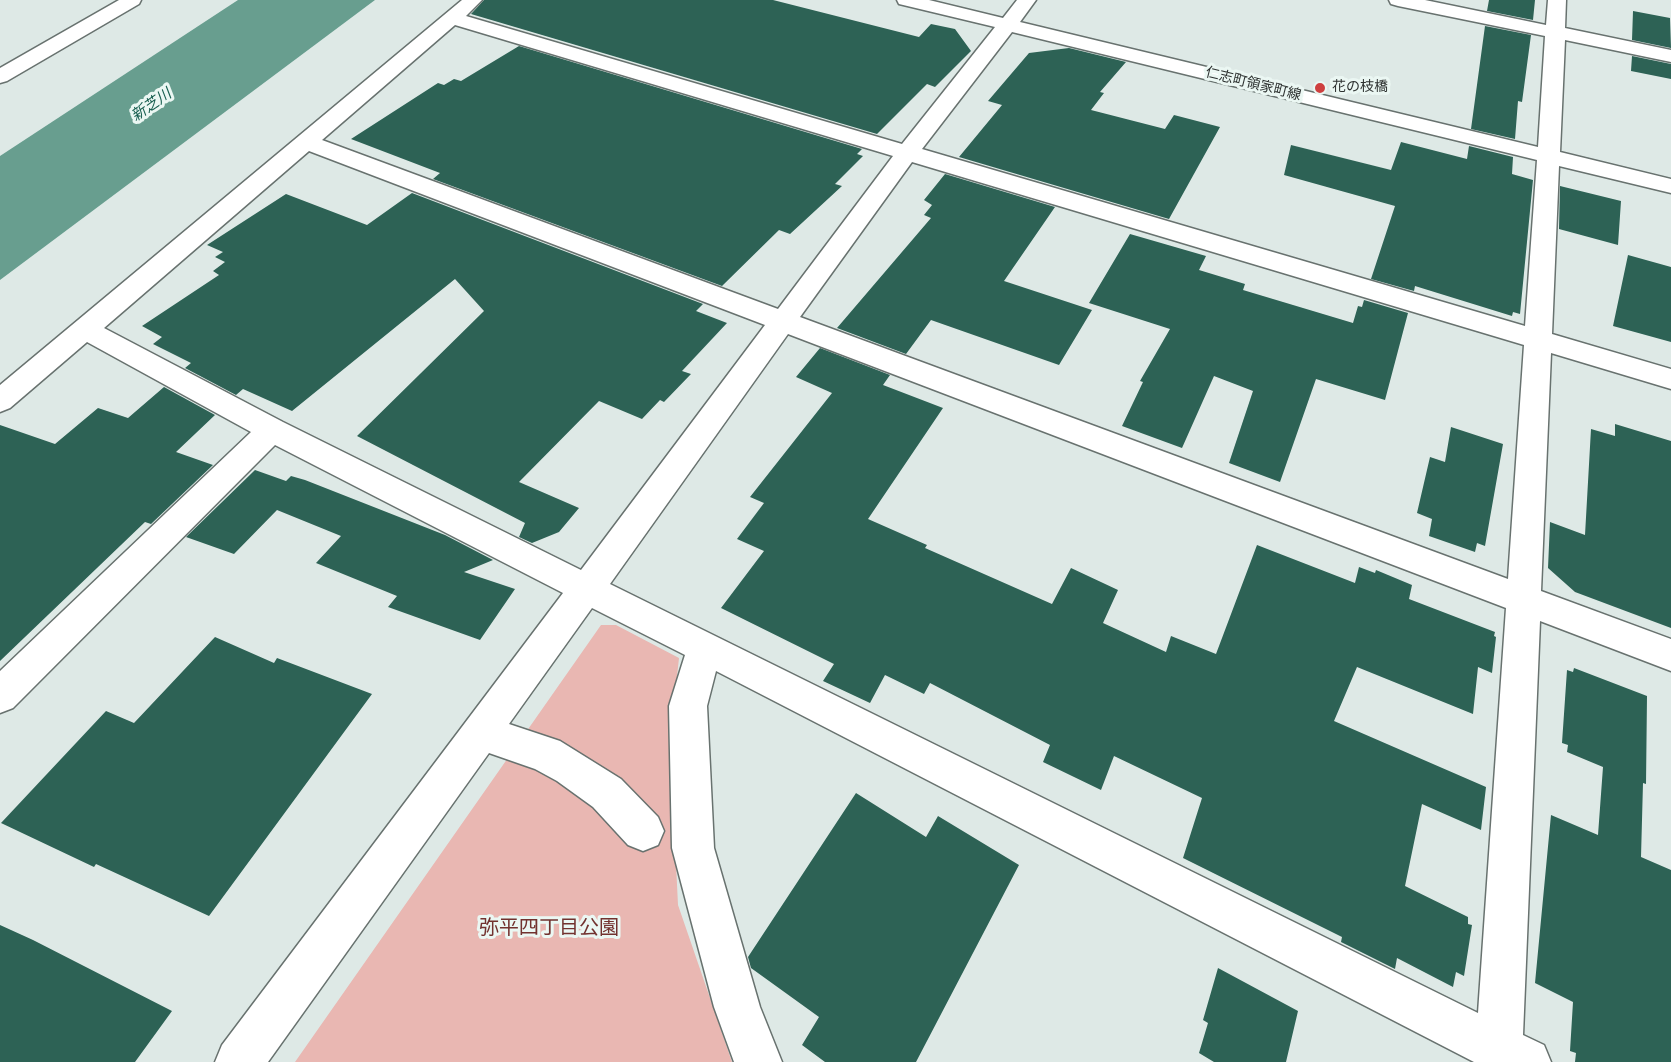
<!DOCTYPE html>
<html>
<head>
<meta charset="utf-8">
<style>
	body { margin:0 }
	canvas { display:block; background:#dee9e6 }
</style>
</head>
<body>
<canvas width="1671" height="1062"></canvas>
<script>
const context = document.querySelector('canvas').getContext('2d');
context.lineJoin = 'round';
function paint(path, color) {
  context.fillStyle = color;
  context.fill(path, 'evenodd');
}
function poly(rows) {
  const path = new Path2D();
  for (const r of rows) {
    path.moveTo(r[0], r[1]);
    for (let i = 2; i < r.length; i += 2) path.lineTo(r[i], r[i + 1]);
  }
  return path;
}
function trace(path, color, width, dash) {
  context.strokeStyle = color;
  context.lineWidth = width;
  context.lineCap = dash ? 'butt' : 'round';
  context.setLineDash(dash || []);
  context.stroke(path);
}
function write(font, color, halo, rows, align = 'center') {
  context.font = font + ' "Source Sans 3","Noto Sans JP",sans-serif';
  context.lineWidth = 6;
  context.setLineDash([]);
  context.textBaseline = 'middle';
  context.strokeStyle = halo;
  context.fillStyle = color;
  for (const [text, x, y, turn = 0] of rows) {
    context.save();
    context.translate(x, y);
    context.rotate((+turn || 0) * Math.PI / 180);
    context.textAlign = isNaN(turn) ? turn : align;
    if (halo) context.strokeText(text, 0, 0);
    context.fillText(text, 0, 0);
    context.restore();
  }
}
const green = poly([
	[601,625,616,625,679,658,670,740,678,905,732,1062,295,1062]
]);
const water = poly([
	[238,0,375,0,0,280,0,156]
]);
const building = poly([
	[484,0,773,0,919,37,931,24,955,29,971,51,935,87,927,84,877,134,471,14],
	[1489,0,1535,0,1533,20,1487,11],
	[1633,11,1670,18,1671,48,1632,40],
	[1485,26,1531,35,1522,102,1518,101,1515,139,1471,129],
	[519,46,862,149,857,154,863,156,835,184,842,186,790,234,779,230,722,286,433,179,440,173,351,139,438,83,444,85,454,79,461,81],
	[1069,48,1126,62,1100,92,1104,93,1091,110,1165,129,1174,115,1220,127,1169,219,959,157,1002,105,988,101,1029,53],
	[1632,56,1671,64,1671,79,1631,71],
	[1401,142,1467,159,1469,146,1513,157,1512,174,1533,180,1520,314,1513,312,1512,316,1415,286,1414,291,1371,279,1395,206,1284,175,1291,145,1391,170],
	[945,174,1055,207,1004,281,1092,310,1059,365,931,320,906,354,837,328,931,218,924,215,932,205,924,200],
	[1560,186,1621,201,1618,245,1559,229],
	[412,193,703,304,696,311,727,323,682,371,691,374,664,402,660,400,642,419,599,401,519,482,579,508,559,532,532,543,519,537,525,523,357,436,484,311,455,279,292,411,243,389,236,395,185,368,191,363,153,344,162,337,142,326,219,275,213,271,225,262,215,257,223,252,207,245,286,194,367,225],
	[1130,234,1206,256,1199,270,1245,284,1243,290,1353,323,1358,306,1362,307,1364,300,1408,313,1385,400,1316,379,1280,482,1229,463,1253,391,1214,376,1182,448,1122,426,1143,382,1140,381,1170,329,1089,303],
	[1628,255,1671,267,1671,342,1613,326],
	[820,348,890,375,883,385,943,408,868,519,927,545,925,548,1052,604,1071,568,1118,590,1103,623,1166,652,1171,636,1216,654,1257,545,1355,583,1359,567,1375,573,1376,570,1412,585,1409,599,1495,632,1494,636,1496,637,1492,673,1478,667,1473,714,1357,667,1334,721,1486,787,1481,830,1422,804,1405,886,1468,917,1468,924,1472,925,1464,976,1456,972,1453,987,1397,958,1395,969,1341,942,1342,937,1183,858,1202,798,1114,756,1101,790,1043,762,1050,745,930,683,924,694,885,675,870,703,823,681,834,664,721,608,764,551,737,539,764,503,750,497,832,393,796,377],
	[164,387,215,415,176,452,213,465,151,524,145,522,0,661,0,425,55,444,98,408,128,418],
	[1615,424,1671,441,1671,628,1575,592,1548,568,1550,522,1585,535,1591,429,1615,436],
	[1451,427,1503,444,1485,546,1477,543,1475,552,1429,536,1432,519,1417,513,1430,457,1445,462],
	[255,470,286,481,291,476,305,480,445,535,493,560,464,572,515,589,480,640,388,607,397,596,316,563,341,536,277,510,234,554,186,537],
	[215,637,274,663,277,658,372,694,209,916,96,864,94,867,1,823,106,711,134,723],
	[1574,668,1647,696,1646,784,1643,783,1641,857,1671,870,1671,1062,1575,1062,1576,1053,1570,1051,1573,1002,1535,983,1551,815,1598,835,1603,767,1567,752,1568,745,1562,743,1567,670,1573,672],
	[856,793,926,837,938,816,1019,865,916,1062,825,1062,802,1045,819,1017,751,968,748,957],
	[0,925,33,940,172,1011,135,1062,0,1062],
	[1218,968,1298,1011,1286,1062,1214,1062,1199,1053,1208,1023,1203,1020]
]);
const minor = poly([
	[119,0,141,0,139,4,7,81,0,83,0,68,119,0],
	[462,0,482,0,466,16,902,144,995,27,899,4,897,0,929,0,1003,18,1017,0,1036,0,1020,22,1538,147,1545,36,1398,6,1391,4,1389,0,1425,0,1546,25,1548,0,1566,0,1565,28,1671,50,1671,62,1565,40,1560,152,1671,179,1671,193,1559,166,1552,334,1671,369,1671,389,1551,353,1541,591,1671,639,1671,671,1540,621,1523,1035,1544,1045,1551,1062,1474,1062,716,671,707,706,714,848,760,1007,782,1062,734,1062,714,1007,672,848,669,706,685,655,592,608,509,724,560,741,621,779,658,817,664,831,658,845,643,851,628,845,593,807,557,781,535,769,489,753,268,1062,215,1062,222,1045,563,593,275,445,13,708,0,713,0,671,251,432,87,342,10,408,0,412,0,385,462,0],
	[455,25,893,156,778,309,322,140,455,25],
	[1012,32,1537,160,1525,326,922,149,1012,32],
	[309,151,765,325,581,570,283,422,104,328,309,151],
	[912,162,1524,345,1508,579,800,317,912,162],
	[788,334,1506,608,1478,1013,610,584,788,334]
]);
const markers = [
	[1320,88,6,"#ce3f3f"]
];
const farStreetnames = [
	["仁志町領家町線",1253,85,14]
];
const farPoinames = [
	["花の枝橋",1332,88]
];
const farWaternames = [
	["新芝川",152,106,-35]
];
const nearParknames = [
	["弥平四丁目公園",549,930]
];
paint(green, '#e9b7b2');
paint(water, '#689e8f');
paint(building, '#2d6255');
trace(minor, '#68726f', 3);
paint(minor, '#fff');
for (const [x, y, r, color] of markers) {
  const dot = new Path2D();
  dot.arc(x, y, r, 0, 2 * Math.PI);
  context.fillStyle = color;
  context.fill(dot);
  trace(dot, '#ebf7f3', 2);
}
write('14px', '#2d3130', '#ebf7f3', farStreetnames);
write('14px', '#2d3130', '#ebf7f3', farPoinames, 'left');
write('italic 15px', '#175e4f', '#ebf7f3', farWaternames);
write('20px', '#72322f', '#ebf7f3', nearParknames);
</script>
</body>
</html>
